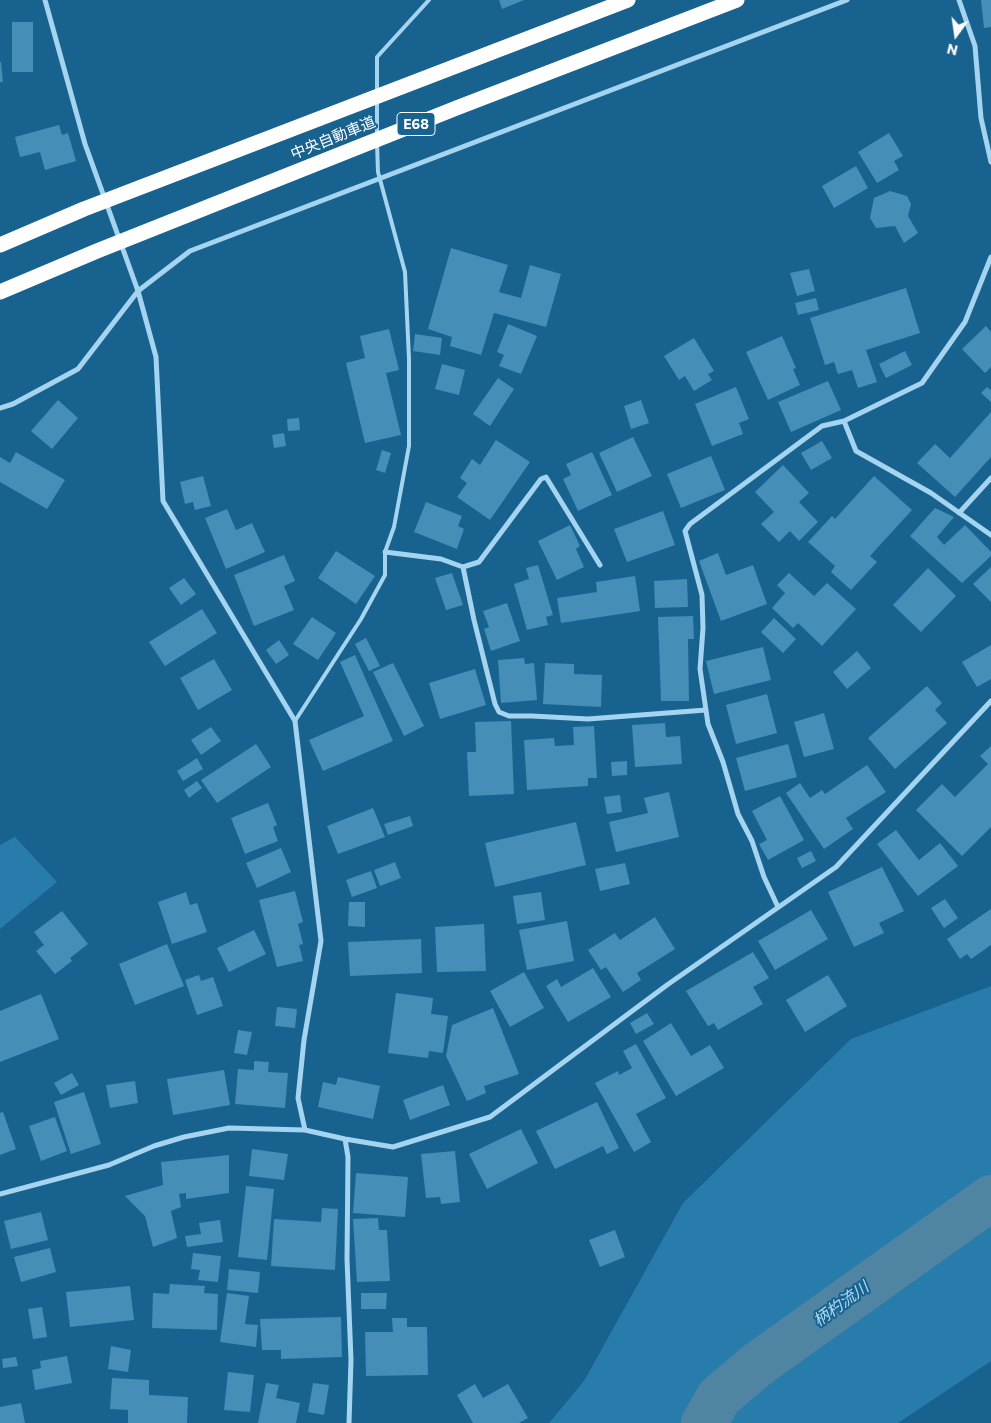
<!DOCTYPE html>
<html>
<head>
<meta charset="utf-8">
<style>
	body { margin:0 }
	#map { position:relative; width:991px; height:1423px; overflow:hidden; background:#18628f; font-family:Commissioner,sans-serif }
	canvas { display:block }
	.north { position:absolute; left:931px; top:10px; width:50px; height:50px; -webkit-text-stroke:4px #18628f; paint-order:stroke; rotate:194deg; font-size:14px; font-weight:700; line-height:20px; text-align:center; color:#fff }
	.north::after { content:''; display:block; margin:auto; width:18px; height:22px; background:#fff; clip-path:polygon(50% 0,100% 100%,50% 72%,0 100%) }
</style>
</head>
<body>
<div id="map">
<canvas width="991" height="1423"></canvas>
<div class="north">N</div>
</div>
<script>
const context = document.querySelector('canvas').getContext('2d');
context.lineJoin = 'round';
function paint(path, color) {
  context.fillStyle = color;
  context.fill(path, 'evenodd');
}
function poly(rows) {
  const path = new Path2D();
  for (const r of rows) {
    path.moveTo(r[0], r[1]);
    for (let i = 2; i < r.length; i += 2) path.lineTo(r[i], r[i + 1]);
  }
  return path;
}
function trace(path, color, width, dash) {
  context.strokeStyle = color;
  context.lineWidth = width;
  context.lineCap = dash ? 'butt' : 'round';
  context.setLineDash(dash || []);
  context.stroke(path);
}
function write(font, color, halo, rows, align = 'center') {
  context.font = font + ' Commissioner,"Noto Sans JP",sans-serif';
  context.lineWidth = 4;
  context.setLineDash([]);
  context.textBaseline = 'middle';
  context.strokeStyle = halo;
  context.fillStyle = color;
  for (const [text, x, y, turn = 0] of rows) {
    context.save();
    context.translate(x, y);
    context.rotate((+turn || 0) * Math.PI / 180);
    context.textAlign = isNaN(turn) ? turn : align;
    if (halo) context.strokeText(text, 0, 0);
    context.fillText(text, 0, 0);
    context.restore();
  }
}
const green = poly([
	[15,837,57,882,0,929,0,845],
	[991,986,991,1361,898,1423,549,1423,584,1381,683,1203,851,1039]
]);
const river = poly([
	[704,1423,719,1397,758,1364,991,1198]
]);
const building = poly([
	[499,0,524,0,502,9],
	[981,0,991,0,991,27,984,28],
	[12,22,33,22,33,72,12,72],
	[0,62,1,62,3,82,0,82],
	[59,125,62,135,68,133,76,161,45,170,40,152,20,157,15,137],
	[889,133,903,156,894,161,899,170,877,183,858,152],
	[856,166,868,188,834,208,822,186],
	[890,191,907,196,911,204,908,216,918,233,904,243,895,226,876,228,870,218,874,198],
	[451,248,508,265,499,292,521,298,530,265,561,274,546,327,494,313,481,355,450,346,452,337,428,329],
	[809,269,815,291,797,296,790,273],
	[906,288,920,333,866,350,877,382,858,388,852,370,838,374,834,362,825,365,810,318],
	[816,298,819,310,798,315,795,303],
	[508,324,537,336,521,374,499,366,504,355,497,352],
	[986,326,991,332,991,367,985,373,962,349],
	[389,329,399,370,386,373,401,435,365,443,346,363,365,358,360,336],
	[415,334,442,338,440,355,413,351],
	[782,336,796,368,793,369,800,385,768,400,746,352],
	[694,338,714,371,708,374,712,380,694,391,685,376,679,380,664,356],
	[905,351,912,365,886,378,879,364],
	[442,364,465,370,459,395,435,389],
	[498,378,514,389,490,426,473,414],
	[828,381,841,410,791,432,778,402],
	[736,387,749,419,739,423,743,434,712,446,695,404],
	[987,387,991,390,991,402,981,393],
	[58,400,78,418,52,449,31,431],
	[641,400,649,423,631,429,624,406],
	[991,412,991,457,955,497,917,463,935,444,950,458],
	[299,418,300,430,288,431,287,419],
	[284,433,286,446,274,448,272,435],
	[633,437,652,476,617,492,599,453],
	[496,440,530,462,490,520,457,497,467,483,460,478,472,459,480,465],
	[822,441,832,458,811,470,801,453],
	[382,450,391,453,385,473,376,470],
	[16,452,65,480,47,509,0,482,0,457,10,463],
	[592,452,612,495,578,511,563,479,571,475,566,464],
	[711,456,725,490,681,508,667,474],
	[783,465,809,493,799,502,818,522,799,541,790,531,779,542,761,524,774,512,755,492],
	[203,476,211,506,195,510,193,502,185,504,180,482],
	[874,476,912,510,870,556,877,562,851,590,831,572,835,566,808,542,832,516,835,519],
	[426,502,462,516,458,526,464,529,457,549,414,532],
	[935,508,954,517,937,537,944,545,965,525,991,552,991,556,962,583,910,536],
	[227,509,236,530,252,523,265,552,226,569,205,518],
	[663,511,675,545,627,562,614,529],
	[570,525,580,546,576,549,584,567,557,580,538,541],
	[336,551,375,576,356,604,318,578],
	[718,553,726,575,753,565,767,604,721,621,699,561],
	[284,555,295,581,284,586,294,610,254,626,234,575],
	[538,565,553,615,546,617,548,625,527,630,514,584,529,579,526,568],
	[991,567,991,602,973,584],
	[928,568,956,596,921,632,893,605],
	[452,573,463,605,446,610,435,578],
	[789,573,814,596,827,583,856,609,822,646,798,623,793,628,772,608,785,593,777,585],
	[635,576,640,611,561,623,557,598,597,592,596,582],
	[184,578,196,594,181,605,169,588],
	[687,579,688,607,655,608,654,581],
	[507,603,520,641,491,651,484,629,489,627,483,611],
	[202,609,217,633,165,666,149,642],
	[693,616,694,639,688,639,689,701,661,701,658,617],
	[312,617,336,633,318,660,293,644],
	[774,618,796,639,783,653,761,632],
	[366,638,380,666,369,671,355,644],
	[279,640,289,655,276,664,266,650],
	[991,645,991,679,977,687,962,662],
	[763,647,771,680,714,694,706,661],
	[857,651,871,668,847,689,833,672],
	[355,655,393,741,323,771,309,740,364,716,340,662],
	[524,658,525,664,534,663,537,700,501,703,498,660],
	[214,659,232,690,198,710,180,678],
	[393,663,424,726,404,736,373,672],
	[545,663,574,664,574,674,602,675,601,707,543,704],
	[475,669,486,705,440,719,429,683],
	[927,686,942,703,935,710,947,723,895,769,868,738],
	[767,694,777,733,736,744,726,705],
	[824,713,834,749,804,757,794,722],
	[511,721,514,794,469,796,467,752,476,752,475,722],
	[665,723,666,737,680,736,682,764,635,767,632,725],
	[594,726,597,778,588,778,588,786,527,790,524,740,554,738,555,746,574,745,573,727],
	[211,727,221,741,201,755,191,740],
	[256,744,271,767,217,803,201,780],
	[788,744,797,777,745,791,736,758],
	[991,746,991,827,962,856,916,810,942,784,955,797,988,764,980,756],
	[197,758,203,769,183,781,177,771],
	[627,761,627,775,612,776,611,762],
	[867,765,886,792,846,818,853,829,824,849,786,793,800,783,810,798,822,790,825,794],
	[197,781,202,788,189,798,184,790],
	[669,792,679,837,616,852,609,822,648,813,644,798],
	[620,795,622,812,607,814,604,797],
	[780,796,804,840,768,860,759,844,767,840,752,811],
	[268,803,277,825,273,827,278,841,245,854,231,818],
	[373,808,385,837,338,854,327,826],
	[410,816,413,826,388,835,384,824],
	[576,822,586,865,495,887,485,843],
	[896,830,919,860,940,843,958,866,918,896,877,844],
	[281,848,291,872,257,888,246,863],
	[811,851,816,861,802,868,797,858],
	[395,862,401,878,380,886,374,870],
	[625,863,630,884,600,891,595,869],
	[882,867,904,911,879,923,884,933,854,947,828,892],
	[371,871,377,888,352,897,346,880],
	[295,891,303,922,298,924,303,944,299,945,303,961,277,967,259,900],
	[186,892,190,905,197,903,207,932,172,944,158,902],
	[541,892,545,920,517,924,513,896],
	[945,899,958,918,944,928,931,908],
	[349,902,365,902,365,927,348,926],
	[991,909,991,945,971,959,967,954,960,959,947,939],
	[811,910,828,939,775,970,758,941],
	[62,911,88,944,70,958,72,961,55,974,36,951,44,945,34,932],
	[655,917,675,949,637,973,641,980,623,992,606,967,601,970,588,950,615,933,620,940],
	[567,921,574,961,527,970,519,930],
	[484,924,486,971,437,972,435,927],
	[254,930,266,954,229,972,217,948],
	[421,939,422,973,350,976,348,942],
	[167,944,184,986,135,1005,119,964],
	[753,952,769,978,753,987,763,1004,718,1030,714,1023,708,1026,686,991],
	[593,968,611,997,568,1022,546,986,557,979,561,987],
	[524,972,544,1008,510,1027,490,991],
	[199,975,201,981,213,977,223,1006,197,1015,185,980],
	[828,975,847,1006,805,1032,786,1000],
	[396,993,433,998,431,1014,448,1016,443,1053,429,1051,428,1058,388,1053],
	[41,994,59,1039,0,1062,0,1011],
	[277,1007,297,1009,295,1028,275,1026],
	[493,1008,519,1074,484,1086,486,1093,467,1101,446,1056,452,1025],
	[647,1013,654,1024,636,1034,630,1023],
	[671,1023,691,1056,710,1045,724,1068,676,1096,643,1041],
	[238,1030,252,1032,247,1055,234,1053],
	[636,1044,666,1098,636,1114,651,1142,634,1152,595,1083,618,1071,619,1075,632,1068,623,1051],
	[254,1061,269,1062,268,1072,288,1073,285,1108,235,1104,238,1069,254,1070],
	[224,1070,230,1105,173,1115,167,1079],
	[72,1073,79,1085,61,1095,54,1083],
	[338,1077,380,1086,373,1119,318,1107,323,1082,336,1085],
	[135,1081,138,1103,110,1108,106,1085],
	[443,1085,450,1105,410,1120,403,1100],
	[84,1092,101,1144,71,1154,54,1102],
	[597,1102,619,1148,607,1154,603,1146,555,1169,536,1131],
	[3,1112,16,1149,0,1155,0,1113],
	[55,1117,67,1151,41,1161,29,1126],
	[521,1129,538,1163,487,1189,469,1154],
	[252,1149,288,1154,284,1180,249,1176],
	[455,1151,460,1202,441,1204,440,1197,426,1198,421,1154],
	[229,1155,229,1193,186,1199,186,1193,179,1194,181,1207,171,1211,177,1238,153,1247,145,1216,125,1196,163,1185,161,1162],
	[356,1173,408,1177,405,1217,353,1213],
	[246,1186,274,1189,267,1260,238,1257],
	[322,1208,338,1209,335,1270,271,1266,274,1219,321,1222],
	[41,1212,48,1240,11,1249,4,1221],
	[378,1218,379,1230,387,1230,390,1281,357,1282,353,1219],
	[220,1220,223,1242,187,1247,185,1236,201,1234,199,1223],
	[615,1230,625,1257,600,1267,589,1240],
	[50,1248,56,1272,21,1282,14,1257],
	[193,1253,221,1256,218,1282,198,1280,200,1270,191,1269],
	[229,1269,260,1272,258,1293,227,1290],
	[170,1284,205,1286,204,1293,218,1294,217,1330,152,1328,153,1293,169,1294],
	[130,1286,134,1320,70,1327,66,1292],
	[227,1293,249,1296,245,1324,258,1325,256,1347,220,1342],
	[361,1293,387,1293,386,1309,361,1309],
	[42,1307,47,1337,33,1339,28,1309],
	[341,1317,342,1357,281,1359,281,1350,262,1350,260,1319],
	[392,1318,407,1318,407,1327,427,1327,428,1375,366,1376,365,1332,393,1332],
	[111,1346,131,1350,128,1372,108,1369],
	[67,1356,72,1383,35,1390,32,1370,41,1368,40,1361],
	[16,1357,18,1366,3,1368,2,1359],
	[228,1372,254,1375,250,1412,224,1410],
	[112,1378,149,1380,149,1395,188,1397,187,1423,128,1423,128,1410,110,1409],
	[266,1383,279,1385,276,1398,300,1403,296,1423,258,1423],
	[313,1383,329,1385,324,1415,308,1412],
	[475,1384,483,1398,508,1384,528,1418,519,1423,473,1423,457,1395],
	[21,1403,25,1423,0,1423,0,1407]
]);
const service = poly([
	[377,93,377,57,429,0],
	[377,100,377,136],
	[295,721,361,619,385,575,385,552,394,527,409,446,409,359,405,272,378,172,377,143]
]);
const minor = poly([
	[45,0,85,144,138,291,156,357,163,501,295,721,321,941,304,1040,298,1098,305,1130],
	[959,0,975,46,981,118,991,162],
	[991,257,965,322,922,383,844,421,856,451,931,493,991,535],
	[0,408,13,404,78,369,138,291,190,251,847,0],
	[959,513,991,478],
	[385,552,441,559,463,567,479,562,541,479,546,477,600,565],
	[463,567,474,620,495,704,499,712,509,716,532,716,588,719,706,710],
	[778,907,764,877,752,841,738,814,723,762,708,724,700,669,703,628,702,595,685,531,690,524,822,426,844,421],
	[345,1139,348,1157,347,1259,351,1360,349,1423],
	[0,1194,109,1165,154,1146,184,1137,229,1128,305,1130,345,1139,393,1147,490,1117,667,985,836,867,991,701]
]);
const motorway = poly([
	[0,245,84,209,628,0],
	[0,292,97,251,459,107,737,0]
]);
const shields = [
	[416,124,38]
];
const shieldNames = [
	["E68",416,124]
];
const streetNames = [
	["中央自動車道",333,138,-22]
];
const waterNames = [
	["柄杓流川",841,1304,-36]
];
paint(green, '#277cab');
trace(river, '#4f85a3', 46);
paint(building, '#448eb8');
trace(service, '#a4d4ef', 4);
trace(minor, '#a4d4ef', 5);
trace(motorway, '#fff', 15);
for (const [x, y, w] of shields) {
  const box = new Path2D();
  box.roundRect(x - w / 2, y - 11.5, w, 23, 4);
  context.fillStyle = '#18628f';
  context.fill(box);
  trace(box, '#fff', 1);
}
write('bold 14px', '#fff', null, shieldNames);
write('15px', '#fff', '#18628f', streetNames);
write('italic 16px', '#b0def6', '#18628f', waterNames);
</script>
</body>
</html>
